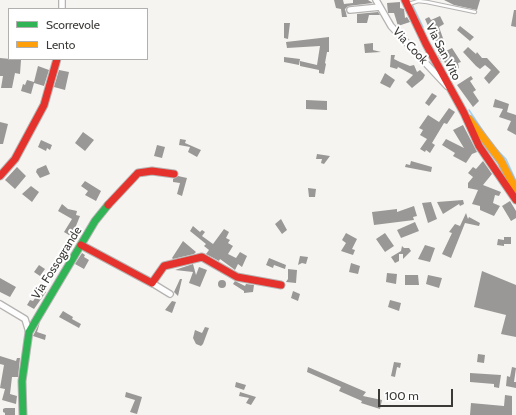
<!DOCTYPE html>
<html>
<head>
<meta charset="utf-8">
<style>
	body { margin:0 }
	#map { position:relative; width:516px; height:415px; overflow:hidden; background:#f6f4f1; font-family:Cabin,sans-serif }
	canvas { display:block }
	.legend { position:absolute; left:8px; top:8px; width:140px; height:52px; box-sizing:border-box; background:#fff; border:1px solid #b1b0af; margin:0; padding:5px 7px; list-style:none; font-size:12px; color:#3b3a37 }
	.legend li { display:flex; align-items:center; gap:8px; height:20px }
	.legend b { width:20px; border:1px solid #b1b0af }
	.scale { position:absolute; left:378px; top:389px; width:75px; height:18px; box-sizing:border-box; border:2px solid #3b3a37; border-top:0; padding-left:5px; font-size:12px; line-height:14px; white-space:nowrap; color:#3b3a37; -webkit-text-stroke:3px #fff; paint-order:stroke }
</style>
</head>
<body>
<div id="map">
<canvas width="516" height="415"></canvas>
<ul class="legend">
<li><b style="height:5px;background:#30b455"></b>Scorrevole</li>
<li><b style="height:5px;background:#ff9f0a"></b>Lento</li>
</ul>
<div class="scale">100 m</div>
</div>
<script>
const context = document.querySelector('canvas').getContext('2d');
context.lineJoin = 'round';
function poly(rows) {
  const path = new Path2D();
  for (const r of rows) {
    if (r.length === 3) {
      path.moveTo(r[0] + r[2], r[1]);
      path.arc(r[0], r[1], r[2], 0, 2 * Math.PI);
      continue;
    }
    path.moveTo(r[0], r[1]);
    for (let i = 2; i < r.length; i += 2) path.lineTo(r[i], r[i + 1]);
  }
  return path;
}
function trace(path, color, width, dash) {
  context.strokeStyle = color;
  context.lineWidth = width;
  context.lineCap = dash ? 'butt' : 'round';
  context.setLineDash(dash || []);
  context.stroke(path);
}
function paint(path, color) {
  context.fillStyle = color;
  context.fill(path, 'evenodd');
}
function write(font, color, halo, rows, align = 'center') {
  context.font = font + ' Cabin,sans-serif';
  context.lineWidth = 4;
  context.setLineDash([]);
  context.textBaseline = 'middle';
  context.strokeStyle = halo;
  context.fillStyle = color;
  for (const [text, x, y, turn = 0] of rows) {
    context.save();
    context.translate(x, y);
    context.rotate((+turn || 0) * Math.PI / 180);
    context.textAlign = isNaN(turn) ? turn : align;
    if (halo) context.strokeText(text, 0, 0);
    context.fillText(text, 0, 0);
    context.restore();
  }
}
const stream = poly([
	[412,4,423,27],
	[469,110,485,134],
	[496,149,506,159,516,181]
]);
const building = poly([
	[334,0,343,0,344,4,353,3,353,0,368,0,373,3,348,6,345,9,347,17,342,17,341,9,336,8],
	[444,0,480,0,477,10,454,5],
	[400,2,400,8,404,9,405,18,407,17,410,22,398,26,394,13,388,13,387,3],
	[514,10,516,10,516,27,511,26],
	[378,12,380,15,369,15,367,23,357,23,357,14],
	[440,16,444,24,439,27,444,41,436,44,425,19,429,17,431,20],
	[284,23,290,23,288,39,284,38],
	[460,26,474,37,470,41,457,30],
	[329,37,329,52,327,52,325,63,326,64,324,74,319,73,319,70,300,66,300,61,317,65,320,46,287,48,286,42],
	[373,43,373,50,381,52,365,53,364,44],
	[468,47,476,54,477,52,482,58,487,58,500,72,489,84,484,78,491,70,485,65,480,69,476,66,463,52],
	[452,48,461,62,458,63,459,68,449,72,444,61,442,62,438,55],
	[391,55,395,55,394,59,400,62,410,66,414,65,417,72,420,70,425,75,423,79,412,88,406,82,413,75,398,67,397,69,390,67],
	[284,57,300,59,299,65,284,62],
	[0,58,21,60,20,74,15,73,12,88,1,88,3,76,0,76],
	[38,66,49,70,44,86,34,83,31,94,21,91,23,84,25,85,27,80,34,82],
	[59,70,69,72,65,90,54,87],
	[385,73,395,80,390,88,380,83],
	[471,76,473,79,470,81,476,90,473,92,479,101,473,107,457,85],
	[432,93,437,96,429,106,425,103],
	[495,99,509,104,507,112,516,115,516,135,507,130,511,121,499,117,503,109,493,107],
	[306,100,327,101,327,110,306,109],
	[449,108,455,112,447,124,444,123,432,143,435,145,430,153,426,150,425,152,420,149,427,139,420,135,423,130,419,128,428,115,439,122],
	[0,122,8,124,3,144,0,144],
	[463,125,477,152,472,154,466,163,453,156,455,153,442,145,446,139,464,148,453,130],
	[83,132,94,140,85,151,75,143],
	[180,139,186,140,185,143,201,150,197,157,188,152,190,147,179,145],
	[41,140,52,145,50,150,47,148,46,151,38,147],
	[157,145,165,147,162,158,154,156],
	[317,154,330,156,324,164,321,163,322,159,316,159],
	[411,161,432,167,431,172,405,167,406,164,410,165],
	[483,161,492,174,483,185,501,192,499,196,495,195,493,203,500,206,494,216,480,210,480,206,472,204,478,190,468,188,468,183,473,177,468,173,473,167,476,169],
	[46,165,50,174,40,178,36,172,37,169],
	[17,167,26,176,15,189,5,180],
	[178,176,187,178,182,196,177,194,180,183,173,182,173,179],
	[85,181,101,191,96,201,85,195,88,191,81,186],
	[31,186,39,192,32,202,22,194],
	[308,188,316,189,315,197,309,197],
	[463,200,464,204,460,206,459,204,443,214,437,202],
	[510,201,516,211,516,218,511,221,502,206],
	[431,202,437,219,428,223,422,203],
	[62,204,68,209,77,211,76,215,80,216,76,226,82,229,77,240,64,232,72,219,58,211],
	[414,206,417,216,413,217,414,220,374,225,372,212,397,209,397,212],
	[466,213,468,219,469,217,480,223,479,226,465,223,451,258,442,254,452,233,449,232,455,224,460,226],
	[281,219,287,230,282,234,275,224],
	[415,222,419,231,401,238,397,230],
	[193,226,200,232,202,230,205,232,202,236,213,244,224,229,229,232,226,238,230,240,228,243,233,246,228,254,236,258,240,252,247,256,242,267,238,264,235,270,220,259,219,261,206,254,209,250,204,246,206,244,190,231],
	[346,233,357,239,352,249,355,250,353,255,341,251,346,243,342,240],
	[385,233,394,246,385,252,376,239],
	[504,237,511,237,511,244,504,244,504,246,497,245,498,239,504,240],
	[183,241,196,252,194,254,173,259,172,258],
	[425,245,435,248,430,262,418,259],
	[402,246,404,248,409,248,411,251,403,259,403,254,399,254,399,261,395,263,391,257,401,251],
	[82,253,85,255,84,257,89,260,84,269,75,264],
	[300,256,308,257,306,264,302,263,298,265],
	[269,258,286,265,285,269,274,265,273,268,266,265],
	[351,263,360,266,358,274,349,272],
	[193,264,196,275,199,267,207,270,200,287,189,283,193,272,175,270],
	[39,265,45,269,40,276,34,272],
	[288,269,297,270,296,283,286,282,288,279],
	[482,271,516,285,516,337,501,334,506,315,474,307],
	[387,273,397,274,396,284,386,282],
	[405,275,418,275,419,285,405,285],
	[428,275,442,278,439,288,426,284],
	[0,278,16,287,10,297,0,292],
	[180,279,182,279,178,296,174,292],
	[222,284,4],
	[235,281,245,286,246,284,254,285,253,292,244,293,244,291,233,284],
	[37,286,46,292,34,309,27,305,30,300,33,301,38,294,34,292],
	[293,291,300,294,298,301,291,298],
	[390,300,401,303,399,311,388,307],
	[172,301,176,302,172,313,165,310],
	[63,311,73,317,72,319,81,324,79,328,59,317],
	[40,322,37,332,46,335,45,340,33,336],
	[205,327,209,328,203,344,201,346,196,344,193,338,195,330,202,333],
	[478,354,485,355,484,363,477,362],
	[0,356,16,361,17,358,20,358,18,377,12,377,10,394,17,396,16,404,2,400,5,389,0,388,4,365,0,364],
	[394,362,401,363,400,368,397,367,395,377,391,376],
	[308,367,366,392,363,396,382,400,380,409,361,403,362,401,339,391,341,387,307,372],
	[512,367,516,368,514,382,516,382,516,388,506,386,507,376,510,377],
	[470,373,501,375,499,388,494,387,494,384,470,382],
	[236,382,246,385,244,390,235,387],
	[126,392,142,397,137,414,130,412,135,400,125,397],
	[240,392,256,397,251,405,246,403,249,398,239,396],
	[505,395,512,396,512,415,470,415,471,403,504,406],
	[5,408,15,408,15,415,5,415,5,413,3,412,3,409]
]);
const lane = poly([
	[409,4,418,1,427,2,475,12]
]);
const street = poly([
	[62,0,62,9],
	[376,0,391,26,447,86],
	[350,10,380,7],
	[152,283,170,294],
	[0,304,25,319,29,332]
]);
const fast = poly([
	[23,415,22,381,29,332,95,221,108,205]
]);
const slow = poly([
	[469,119,501,161,516,190]
]);
const jam = poly([
	[405,0,426,44,464,113,479,146,516,200],
	[0,176,15,159,44,105,57,59],
	[108,205,138,173,152,171,174,174],
	[81,245,152,283,164,266,202,257,237,277,281,285]
]);
const streetNames = [
	["Via Cook",410,46,47],
	["Via San Vito",443,52,63],
	["Via Fossogrande",57,263,-58]
];
trace(stream, '#a3d1f0', 1.5);
paint(building, '#9a9896');
trace(lane, '#b5b3b1', 4.5);
trace(street, '#b5b3b1', 8);
trace(fast, '#b5b3b1', 9);
trace(slow, '#b5b3b1', 9);
trace(jam, '#b5b3b1', 9);
trace(lane, '#fefdfd', 2.5);
trace(street, '#fefdfd', 5.5);
trace(fast, '#30b455', 7);
trace(slow, '#ff9f0a', 7);
trace(jam, '#e5322d', 7);
write('12px', '#3b3a37', '#fff', streetNames);
</script>
</body>
</html>
